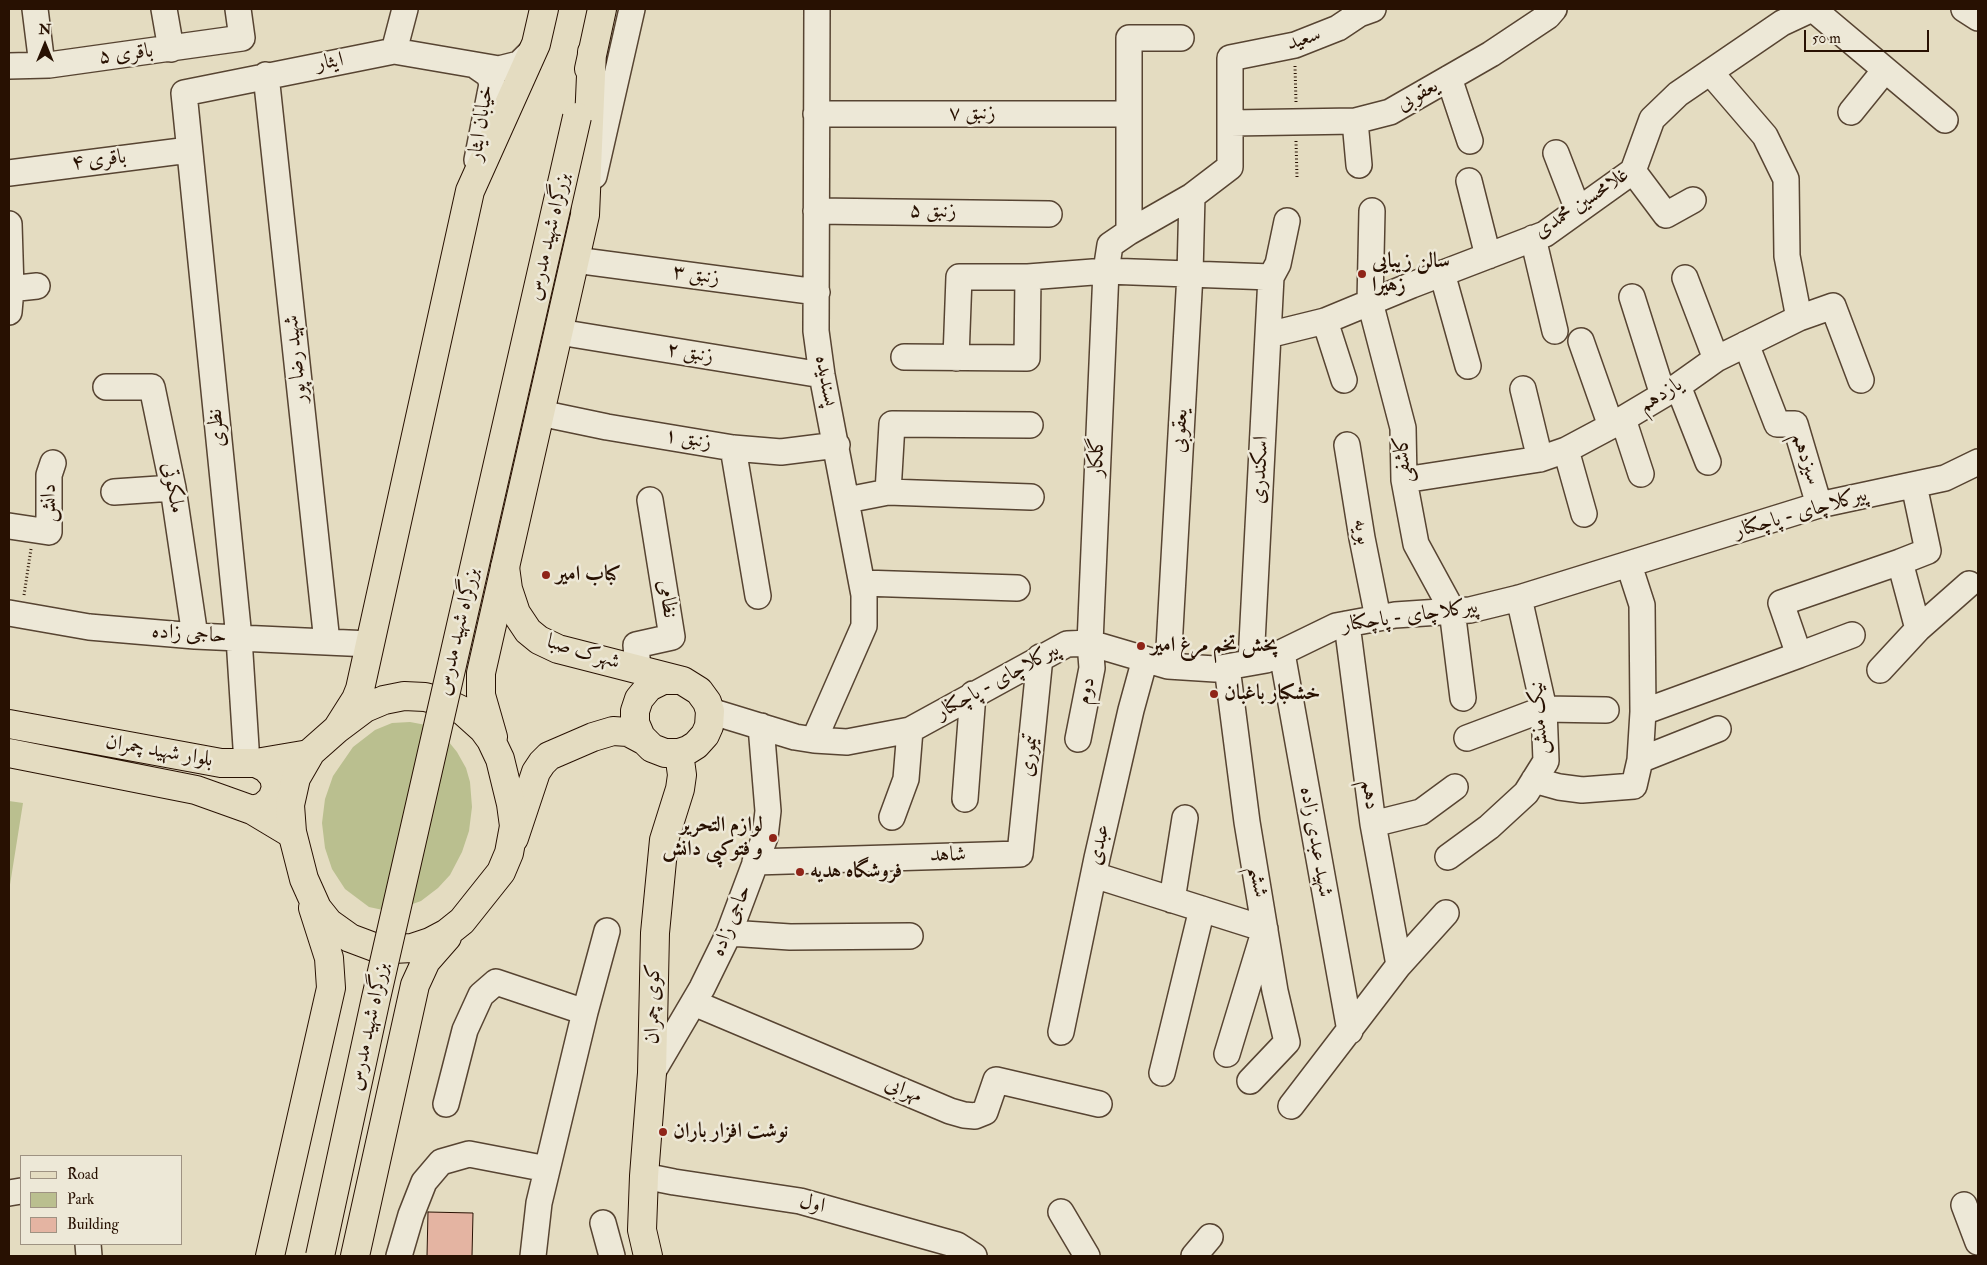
<!DOCTYPE html>
<html>
<head>
<meta charset="utf-8">
<style>
	body { margin:0 }
	#map { position:relative; width:1987px; height:1265px; overflow:hidden; background:#e4dcc1; font-family:"IM FELL Double Pica",serif }
	canvas { display:block }
	.frame { position:absolute; inset:0; border:10px solid #281102; pointer-events:none }
	.legend { position:absolute; left:20px; top:1155px; width:162px; height:90px; box-sizing:border-box; background:#ede8d7; border:1px solid #9e9282; margin:0; padding:6px 9px; list-style:none; font-size:15px; color:#281102 }
	.legend li { display:flex; align-items:center; gap:10px; height:25px }
	.legend b { width:25px; border:1px solid #9e9282 }
	.north { position:absolute; left:20px; top:20px; width:50px; height:50px; -webkit-text-stroke:4px #ede8d7; paint-order:stroke; rotate:0deg; font-size:14px; font-weight:700; line-height:20px; text-align:center; color:#281102 }
	.north::after { content:''; display:block; margin:auto; width:18px; height:22px; background:#281102; clip-path:polygon(50% 0,100% 100%,50% 72%,0 100%) }
	.scale { position:absolute; left:1804px; top:30px; width:125px; height:22px; box-sizing:border-box; border:2px solid #281102; border-top:0; padding-left:6px; font-size:15px; line-height:18px; white-space:nowrap; color:#281102; -webkit-text-stroke:4px #ede8d7; paint-order:stroke }
</style>
</head>
<body>
<div id="map">
<canvas width="1987" height="1265"></canvas>
<div class="frame"></div>
<ul class="legend">
<li><b style="height:6px;background:#e4dcc1"></b>Road</li>
<li><b style="height:14px;background:#babf8f"></b>Park</li>
<li><b style="height:14px;background:#e4b4a2"></b>Building</li>
</ul>
<div class="north">N</div>
<div class="scale">50 m</div>
</div>
<script>
const context = document.querySelector('canvas').getContext('2d');
context.lineJoin = 'round';
function paint(path, color) {
  context.fillStyle = color;
  context.fill(path, 'evenodd');
}
function poly(rows) {
  const path = new Path2D();
  for (const r of rows) {
    path.moveTo(r[0], r[1]);
    for (let i = 2; i < r.length; i += 2) path.lineTo(r[i], r[i + 1]);
  }
  return path;
}
function trace(path, color, width, dash) {
  context.strokeStyle = color;
  context.lineWidth = width;
  context.lineCap = dash ? 'butt' : 'round';
  context.setLineDash(dash || []);
  context.stroke(path);
}
function write(font, color, halo, rows, align = 'center') {
  context.font = font + ' "IM FELL Double Pica",Amiri,serif';
  context.lineWidth = 5;
  context.setLineDash([]);
  context.textBaseline = 'middle';
  context.strokeStyle = halo;
  context.fillStyle = color;
  for (const [text, x, y, turn = 0] of rows) {
    context.save();
    context.translate(x, y);
    context.rotate((+turn || 0) * Math.PI / 180);
    context.textAlign = isNaN(turn) ? turn : align;
    if (halo) context.strokeText(text, 0, 0);
    context.fillText(text, 0, 0);
    context.restore();
  }
}
const green = poly([
	[410,722,426,725,440,731,457,752,466,768,470,782,472,807,469,831,462,852,450,875,438,888,421,901,396,910,383,910,369,907,345,889,332,869,325,848,322,823,325,799,333,776,353,747,375,730,392,723],
	[9,801,23,803,9,891]
]);
const building = poly([
	[428,1212,473,1213,472,1256,427,1256,428,1212]
]);
const path = poly([
	[1295,66,1296,102],
	[1296,141,1297,177],
	[24,595,31,549]
]);
const minor = poly([
	[35,9,42,65],
	[164,9,171,49],
	[1813,9,1945,120],
	[1964,9,1978,18],
	[394,51,405,9],
	[9,66,49,65,242,38,238,9],
	[476,66,489,75,492,84,477,160],
	[1710,72,1765,136,1786,179,1787,256,1799,318],
	[266,75,327,642],
	[1449,78,1470,141],
	[1851,112,1885,70],
	[816,114,1128,114],
	[1355,121,1359,165],
	[1231,123,1355,121,1390,112,1491,54,1548,16,1554,9],
	[1556,153,1578,210],
	[1633,171,1666,215,1693,200],
	[9,173,189,150],
	[594,176,632,9],
	[1469,181,1488,256],
	[816,211,1049,214],
	[1372,211,1370,302,1403,428,1404,480,1416,544,1452,610,1463,698],
	[9,224,11,289,9,312],
	[1129,232,1129,38,1181,38],
	[1533,238,1555,331],
	[575,260,817,292],
	[1442,273,1468,366],
	[1685,278,1716,359],
	[9,289,37,286],
	[1632,297,1663,395],
	[1325,321,1344,380],
	[559,332,822,375],
	[1268,335,1325,321,1412,285,1545,234,1633,171,1652,119,1678,94,1782,23,1812,9],
	[1581,341,1611,426],
	[1746,344,1777,424,1795,424,1819,505],
	[904,357,1027,358,1028,277],
	[956,358,959,277,1028,277,1106,271,1271,277],
	[1678,386,1708,462],
	[106,387,152,387,173,488,195,636],
	[1523,389,1540,459],
	[540,413,607,427,733,448,781,452,837,445],
	[1623,419,1641,474],
	[1347,445,1362,538,1378,618],
	[733,448,758,596],
	[1566,450,1584,514],
	[1404,480,1540,459,1566,450,1611,426,1678,386,1716,359,1799,318,1833,306,1861,380],
	[114,492,173,488],
	[888,492,892,424,1030,425],
	[847,500,888,492,1031,497],
	[9,526,49,532,49,475,53,463],
	[1900,562,1918,629],
	[1629,565,1642,605,1643,712],
	[862,583,1017,588],
	[9,613,89,627,195,636,370,644],
	[1347,624,1373,824,1399,965],
	[1282,653,1350,1031],
	[1799,655,1852,635],
	[1251,662,1271,277,1278,264,1287,221],
	[1168,666,1190,274,1192,196],
	[1227,667,1247,822,1275,991,1287,1042,1250,1081],
	[638,669,636,645,672,637,650,500],
	[1880,670,1918,629,1969,584],
	[710,711,795,737,814,740,847,742,910,730,1067,644,1090,643,1168,666,1215,669,1266,660,1336,626,1395,615,1470,610,1519,598,1819,505,1945,478,1978,462],
	[1467,738,1544,709,1606,710],
	[1078,739,1092,668,1090,643,1106,271,1110,245,1129,232,1192,196,1230,167,1230,58,1295,45,1338,28,1359,14,1373,9],
	[814,740,864,626,864,595,822,375,816,331,817,9],
	[1640,760,1643,712,1799,655,1781,603,1900,562,1928,551,1914,485],
	[247,763,239,638,184,93,394,51,499,69,519,64,533,50],
	[1534,780,1559,787,1582,790,1634,786,1640,760,1718,729],
	[965,799,973,694],
	[892,817,906,779,910,730],
	[1373,824,1421,812,1455,787],
	[1448,857,1489,827,1526,793,1546,761,1544,709,1519,598],
	[755,862,1020,854,1040,657],
	[1094,875,1265,929,1227,1054],
	[1172,900,1185,818],
	[729,933,790,937,910,936],
	[694,1003,950,1111,964,1115,975,1116,985,1112,996,1080,1099,1104],
	[1061,1032,1097,858,1131,710,1145,659],
	[652,1073,702,988,729,933,765,837,768,811,761,726],
	[1162,1073,1202,909],
	[446,1104,465,1030,481,995,496,982,585,1012],
	[1291,1106,1399,965,1446,913],
	[644,1176,674,1182,800,1201,957,1245,974,1256],
	[9,1193,21,1191],
	[1964,1205,1978,1242],
	[1061,1212,1087,1256],
	[603,1223,612,1256],
	[88,1244,89,1256],
	[399,1256,411,1215,424,1182,441,1162,469,1154,547,1169],
	[533,1256,539,1203,585,1012,607,931],
	[1194,1256,1210,1237]
]);
const major = poly([
	[505,567,508,589,516,613,528,631,539,640,558,649,683,681,699,691,707,702,710,711,709,726,705,735,696,745,688,750,679,753,665,753,652,748,641,737,635,723,635,711,639,699,649,687,663,680,679,680],
	[9,724,221,763,256,763,309,754],
	[9,753,196,790,252,810,292,834],
	[252,810,263,807,272,799,276,788,274,777,266,768,256,763],
	[514,838,536,772,542,763,549,756,593,737,613,731,628,732,643,740],
	[648,1256,642,1230,644,1176,652,1073,655,933,664,840,680,789,682,775,679,753]
]);
const highway = poly([
	[589,69,602,9],
	[404,696,425,697,444,702,463,711,483,729,491,740,500,759,511,804,514,826,509,853,501,872,462,921,447,933,430,942,412,948,393,949,374,947,350,938,329,923,317,908,304,879,292,832,290,805,296,778,311,752,337,729,365,708,384,700,404,696],
	[337,729,356,699,360,689,470,191,536,44,544,9],
	[493,737,481,695,481,673,585,215,592,52],
	[270,1256,331,988,329,958,313,908],
	[355,1256,415,985,426,961,447,937]
]);
const highwayBridge = poly([
	[320,1256,376,998,577,117]
]);
const markers = [
	[1362,274,5,"#8f2418"],
	[546,575,5,"#8f2418"],
	[1141,646,5,"#8f2418"],
	[1214,694,5,"#8f2418"],
	[773,838,5,"#8f2418"],
	[800,872,5,"#8f2418"],
	[663,1132,5,"#8f2418"]
];
const streetNames = [
	["سعید",1304,40,-18],
	["باقری ۵",126,55,-7],
	["ایثار",330,63,-10],
	["یعقوبی",1418,96,-30],
	["زنبق ۷",972,114],
	["خیابان ایثار",482,123,-81],
	["باقری ۴",99,161,-7],
	["غلامحسین محمدی",1582,204,-34],
	["زنبق ۵",933,212,1],
	["بزرگراه شهید مدرس",550,237,-77],
	["زنبق ۳",696,276,8],
	["زنبق ۲",690,354,9],
	["شهید رضا پور",297,359,-96],
	["پسندیده",825,381,80],
	["یازدهم",1661,396,-32],
	["نظری",218,428,-96],
	["یعقوبی",1181,431,-87],
	["زنبق ۱",688,440,9],
	["گلکار",1098,457,-88],
	["کاشفی",1404,459,-94],
	["سیزدهم",1805,459,72],
	["اسکندری",1261,470,-87],
	["ملکوتی",172,488,80],
	["دانش",50,503,-89],
	["پیرکلاچای - پاچکنار",1801,514,-16],
	["بویه",1361,532,80],
	["نظامی",666,599,81],
	["پیرکلاچای - پاچکنار",1410,617,-8],
	["بزرگراه شهید مدرس",459,632,-77],
	["حاجی زاده",189,635,4],
	["شهرک صبا",583,653,17],
	["پیرکلاچای - پاچکنار",998,682,-29],
	["دوم",1087,691,-79],
	["نیک منش",1540,718,-94],
	["بلوار شهید چمران",159,752,10],
	["تیموری",1030,756,-84],
	["دهم",1369,795,82],
	["شهید عبدی زاده",1315,842,80],
	["عبدی",1100,845,-77],
	["شاهد",948,856,-1],
	["ششم",1257,882,81],
	["حاجی زاده",732,921,-68],
	["کوی چمران",654,1004,-89],
	["بزرگراه شهید مدرس",370,1027,-78],
	["مهرابی",903,1091,23],
	["اول",812,1205,13]
];
const poiNames = [
	["سالن زیبایی",1372,262],
	["زهیرا",1372,286],
	["کباب امیر",556,575],
	["پخش تخم مرغ امیر",1151,646],
	["خشکبار باغبان",1224,694],
	["لوازم التحریر",763,826,"right"],
	["و فتوکپی دانش",763,850,"right"],
	["فروشگاه هدیه",810,872],
	["نوشت افزار باران",673,1132]
];
paint(green, '#babf8f');
paint(building, '#e4b4a2');
trace(building, '#281102', 1);
trace(minor, '#574432', 28);
trace(major, '#281102', 30);
trace(highway, '#281102', 30);
trace(path, '#281102', 3, [1, 2.5]);
trace(minor, '#ede8d7', 25);
trace(major, '#e4dcc1', 28);
trace(highway, '#e4dcc1', 28);
trace(highwayBridge, '#281102', 30, []);
trace(highwayBridge, '#e4dcc1', 28);
for (const [x, y, r, color] of markers) {
  const dot = new Path2D();
  dot.arc(x, y, r, 0, 2 * Math.PI);
  context.fillStyle = color;
  context.fill(dot);
  trace(dot, '#ede8d7', 2);
}
write('21px', '#281102', '#ede8d7', streetNames);
write('bold 21px', '#281102', '#ede8d7', poiNames, 'left');
</script>
</body>
</html>
